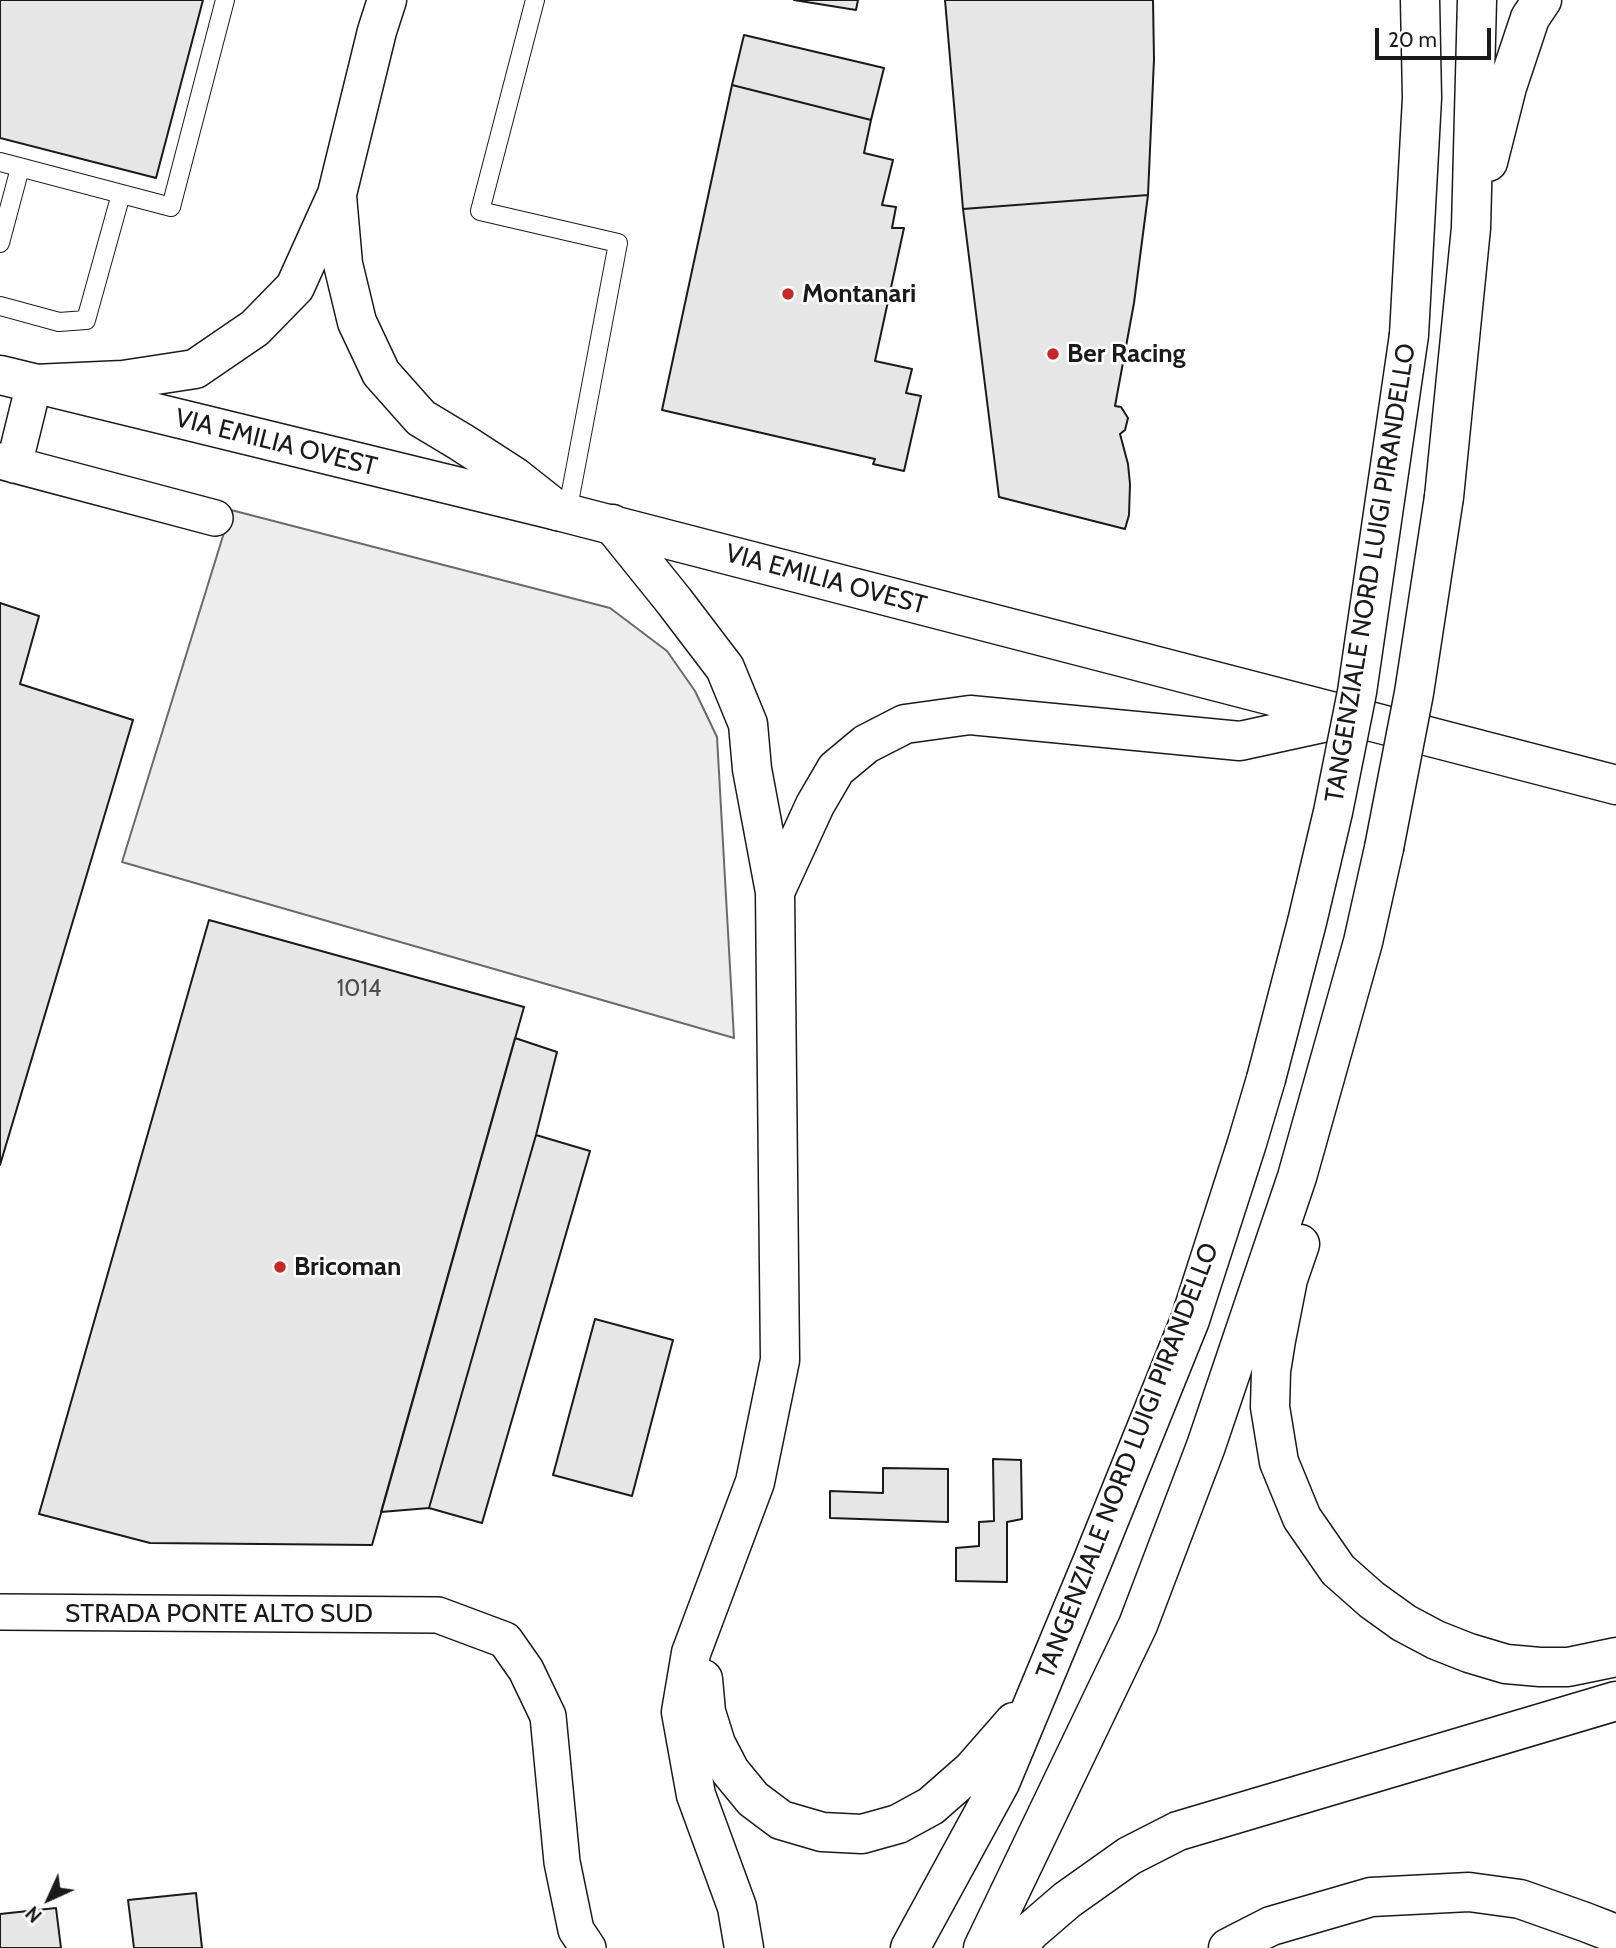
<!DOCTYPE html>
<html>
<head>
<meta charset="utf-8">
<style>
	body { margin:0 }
	#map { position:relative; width:1616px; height:1948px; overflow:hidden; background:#fff; font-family:Cabin,sans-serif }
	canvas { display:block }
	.north { position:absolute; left:14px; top:1864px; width:70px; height:70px; -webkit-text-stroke:5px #fff; paint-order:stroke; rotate:225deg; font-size:19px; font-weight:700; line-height:28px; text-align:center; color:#1a1a1a }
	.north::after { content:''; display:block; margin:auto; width:24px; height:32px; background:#1a1a1a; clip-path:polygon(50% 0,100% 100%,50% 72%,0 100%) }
	.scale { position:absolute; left:1375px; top:28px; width:116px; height:32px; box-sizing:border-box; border:4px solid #1a1a1a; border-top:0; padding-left:9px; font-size:21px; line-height:24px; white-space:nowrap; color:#1a1a1a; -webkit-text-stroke:5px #fff; paint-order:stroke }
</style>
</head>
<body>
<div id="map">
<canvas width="1616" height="1948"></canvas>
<div class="north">N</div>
<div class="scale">20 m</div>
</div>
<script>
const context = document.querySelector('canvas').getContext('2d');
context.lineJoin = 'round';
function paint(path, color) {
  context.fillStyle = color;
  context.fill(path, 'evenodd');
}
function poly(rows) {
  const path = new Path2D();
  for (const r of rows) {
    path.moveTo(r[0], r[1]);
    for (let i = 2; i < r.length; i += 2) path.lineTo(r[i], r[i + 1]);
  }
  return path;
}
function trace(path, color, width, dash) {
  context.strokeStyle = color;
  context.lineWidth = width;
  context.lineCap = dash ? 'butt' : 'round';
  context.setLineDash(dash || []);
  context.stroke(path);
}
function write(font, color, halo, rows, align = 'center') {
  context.font = font + ' Cabin,sans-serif';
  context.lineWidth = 5;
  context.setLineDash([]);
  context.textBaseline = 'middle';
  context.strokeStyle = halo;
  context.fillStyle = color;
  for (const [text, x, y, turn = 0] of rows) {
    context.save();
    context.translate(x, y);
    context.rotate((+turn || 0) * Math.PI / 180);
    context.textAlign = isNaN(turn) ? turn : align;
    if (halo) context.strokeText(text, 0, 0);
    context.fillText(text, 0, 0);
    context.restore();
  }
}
const built = poly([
	[231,510,610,608,667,651,695,691,717,737,734,1038,122,862,231,510]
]);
const building = poly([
	[0,0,203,0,156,178,0,138,0,0],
	[794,0,858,0,856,10,794,0],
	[945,0,1153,0,1154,59,1148,195,963,209,945,0],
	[744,35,884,68,871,120,732,85,744,35],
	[732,85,871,120,864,153,893,160,882,205,896,207,892,228,904,228,875,361,912,369,906,393,921,396,904,471,873,464,875,459,662,410,732,85],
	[1148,195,1134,303,1115,406,1121,407,1128,418,1125,430,1120,434,1128,464,1130,484,1129,515,1125,529,999,497,963,209,1148,195],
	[0,603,39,616,20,684,133,720,0,1165,0,603],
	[209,920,524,1007,372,1545,150,1543,39,1514,209,920],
	[515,1038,557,1052,536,1135,429,1508,381,1512,515,1038],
	[536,1135,590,1151,482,1523,429,1508,536,1135],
	[595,1319,673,1340,632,1496,553,1475,595,1319],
	[993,1459,1021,1460,1022,1519,1007,1522,1007,1582,956,1581,956,1548,979,1546,979,1522,994,1521,993,1459],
	[883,1468,948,1469,948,1522,830,1518,830,1491,883,1493,883,1468],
	[196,1893,202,1948,134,1948,128,1900,196,1893],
	[56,1908,61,1948,0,1948,0,1914,56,1908]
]);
const lane = poly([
	[535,0,480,211,618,243,567,513],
	[0,162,171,207,225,0],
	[0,243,20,168],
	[0,306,59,322,86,320,121,194]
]);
const street = poly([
	[0,461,215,518],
	[14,465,34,384],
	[0,1612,438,1615,505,1640,526,1670,548,1716,562,1862,576,1930,588,1948]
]);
const secondary = poly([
	[0,375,558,511]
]);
const primary = poly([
	[558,511,1616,785]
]);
const highway = poly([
	[1488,162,1507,87,1530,18,1542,0],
	[337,196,343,264,357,322,381,373,421,418,461,442,515,477,558,511],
	[1409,335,1422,98,1420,0],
	[34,384,123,380,195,369,255,328,295,287,337,194,377,31,387,0],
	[1444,497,1471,228,1477,0],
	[612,524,674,601,725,668,748,724,752,769,775,892,780,1360,755,1482,691,1653,681,1712,696,1795,737,1907,744,1948],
	[775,892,815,805,836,769,866,744,905,724,970,715,1240,741,1350,717],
	[1300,1244,1288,1279,1276,1340,1271,1371,1270,1407,1279,1462,1302,1518,1338,1570,1372,1600,1404,1623,1436,1640,1469,1653,1506,1664,1540,1667,1568,1667,1616,1657],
	[703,1679,706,1712,716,1744,730,1771,753,1799,781,1820,822,1832,862,1834,898,1824,931,1806,972,1770,1014,1722],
	[910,1948,1000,1783,1093,1560,1190,1320,1247,1143,1266,1079],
	[983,1948,1138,1625,1206,1446,1297,1177,1363,942,1384,848],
	[1016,1948,1031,1931,1067,1900,1129,1856,1178,1831,1616,1701],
	[1228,1948,1271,1926,1371,1897,1469,1892,1520,1899,1585,1922,1616,1934]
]);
const highwayBridge = poly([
	[1384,848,1414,693,1444,497],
	[1266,1079,1307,922,1333,812,1357,692,1409,335]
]);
const markers = [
	[788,294,7,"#c62828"],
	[1053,354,7,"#c62828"],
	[280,1267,7,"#c62828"]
];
const numberNames = [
	["1014",359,989]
];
const poiNames = [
	["Montanari",802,294],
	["Ber Racing",1067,354],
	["Bricoman",294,1267]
];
const streetNames = [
	["VIA EMILIA OVEST",276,443,14],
	["TANGENZIALE NORD LUIGI PIRANDELLO",1371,573,-81],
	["VIA EMILIA OVEST",826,580,15],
	["TANGENZIALE NORD LUIGI PIRANDELLO",1128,1461,-69],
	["STRADA PONTE ALTO SUD",219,1614]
];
paint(built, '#ededed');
trace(built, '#6a6a6a', 2);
paint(building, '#e6e6e6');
trace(building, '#1a1a1a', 2);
trace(lane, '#1a1a1a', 20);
trace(street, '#1a1a1a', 38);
trace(secondary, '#1a1a1a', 41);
trace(primary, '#1a1a1a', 41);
trace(highway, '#1a1a1a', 41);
trace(lane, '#fff', 18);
trace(street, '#fff', 35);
trace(secondary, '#fff', 38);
trace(primary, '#fff', 38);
trace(highway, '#fff', 38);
trace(highwayBridge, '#1a1a1a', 41, []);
trace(highwayBridge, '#fff', 38);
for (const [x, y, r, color] of markers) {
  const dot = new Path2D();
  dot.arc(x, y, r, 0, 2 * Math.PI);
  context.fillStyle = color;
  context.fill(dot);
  trace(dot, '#fff', 2.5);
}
write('23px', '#4d4d4d', null, numberNames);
write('bold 26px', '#1a1a1a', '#fff', poiNames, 'left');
write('26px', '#1a1a1a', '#fff', streetNames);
</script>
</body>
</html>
